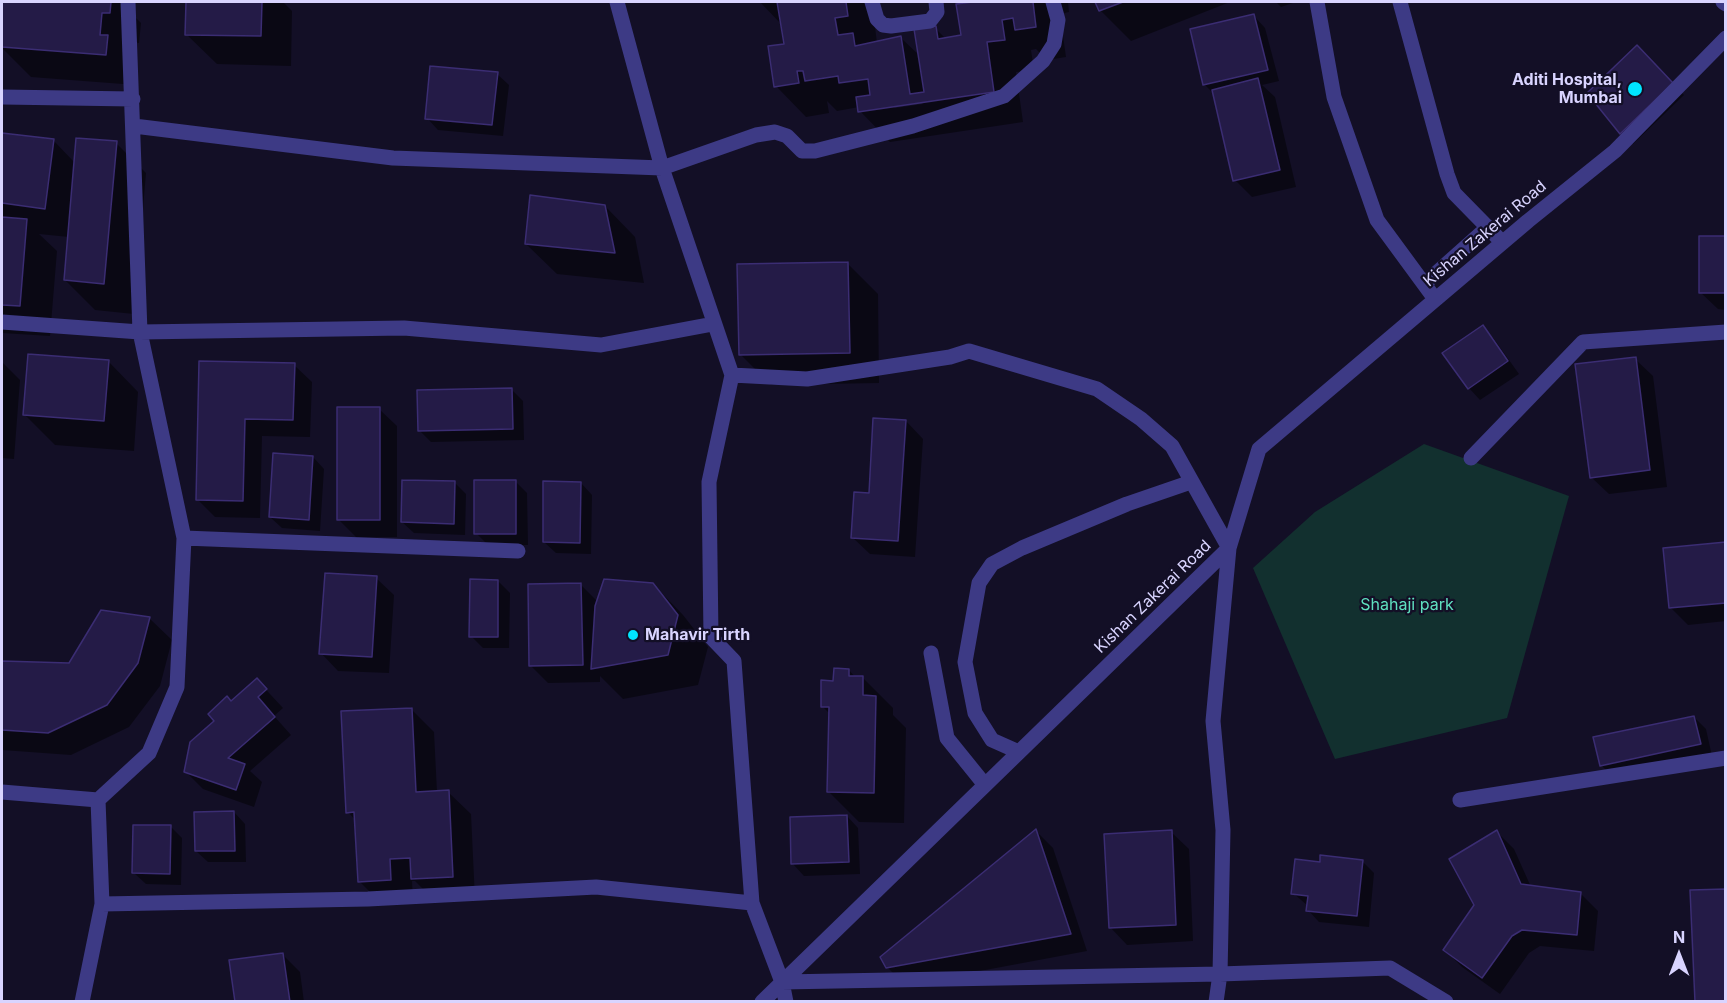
<!DOCTYPE html>
<html>
<head>
<meta charset="utf-8">
<style>
	body { margin:0 }
	#map { position:relative; width:1727px; height:1003px; overflow:hidden; background:#130f26; font-family:Inter,sans-serif }
	canvas { display:block }
	.frame { position:absolute; inset:0; border:3px solid #d9d4ff; pointer-events:none }
	.north { position:absolute; left:1649px; top:925px; width:60px; height:60px; -webkit-text-stroke:4px #130f26; paint-order:stroke; rotate:0deg; font-size:16px; font-weight:700; line-height:24px; text-align:center; color:#d9d4ff }
	.north::after { content:''; display:block; margin:auto; width:21px; height:27px; background:#d9d4ff; clip-path:polygon(50% 0,100% 100%,50% 72%,0 100%) }
</style>
</head>
<body>
<div id="map">
<canvas width="1727" height="1003"></canvas>
<div class="frame"></div>
<div class="north">N</div>
</div>
<script>
const context = document.querySelector('canvas').getContext('2d');
context.lineJoin = 'round';
function paint(path, color) {
  context.fillStyle = color;
  context.fill(path, 'evenodd');
}
function poly(rows) {
  const path = new Path2D();
  for (const r of rows) {
    path.moveTo(r[0], r[1]);
    for (let i = 2; i < r.length; i += 2) path.lineTo(r[i], r[i + 1]);
  }
  return path;
}
function trace(path, color, width, dash) {
  context.strokeStyle = color;
  context.lineWidth = width;
  context.lineCap = dash ? 'butt' : 'round';
  context.setLineDash(dash || []);
  context.stroke(path);
}
function write(font, color, halo, rows, align = 'center') {
  context.font = font + ' Inter,sans-serif';
  context.lineWidth = 4.5;
  context.setLineDash([]);
  context.textBaseline = 'middle';
  context.strokeStyle = halo;
  context.fillStyle = color;
  for (const [text, x, y, turn = 0] of rows) {
    context.save();
    context.translate(x, y);
    context.rotate((+turn || 0) * Math.PI / 180);
    context.textAlign = isNaN(turn) ? turn : align;
    if (halo) context.strokeText(text, 0, 0);
    context.fillText(text, 0, 0);
    context.restore();
  }
}
const green = poly([
	[1424,444,1569,496,1507,718,1335,759,1253,568,1315,512]
]);
const shadow = poly([
	[4,2,120,2,141,23,139,43,132,42,136,85,31,77,2,48],
	[187,2,283,2,292,11,291,66,217,64,186,34],
	[760,2,877,2,872,2,877,43,901,38,920,56,935,28,946,39,962,36,974,2,1068,2,1069,12,1060,14,1066,57,1047,60,1036,49,1031,50,1034,70,1016,72,1023,122,890,142,860,111,859,107,837,111,827,101,829,113,806,117,776,86,786,45,782,25],
	[920,101,923,104,895,108,892,105],
	[1097,2,1230,2,1131,41,1100,10],
	[1276,2,1296,2,1281,7],
	[1254,16,1265,28,1279,81,1262,85,1275,97,1296,187,1252,197,1235,180,1214,94,1204,84],
	[1637,47,1684,95,1633,144,1589,93],
	[497,74,509,85,503,136,438,130,427,118],
	[2,134,54,141,75,163,116,143,146,173,134,314,95,310,65,280,69,237,39,234,57,251,50,336,2,333],
	[605,206,635,237,644,283,557,274,526,244],
	[1726,238,1726,310,1718,309,1700,292],
	[848,264,878,294,879,383,771,385,740,354],
	[1483,327,1494,339,1519,374,1480,400,1469,388],
	[1635,359,1653,376,1667,487,1609,494,1591,477],
	[108,361,138,392,134,451,55,445,25,415],
	[2,362,20,380,14,459,2,458],
	[200,363,294,365,312,382,310,437,262,436,260,518,215,517,198,500],
	[511,389,523,401,524,440,431,442,419,430],
	[379,409,397,426,397,537,356,537,339,520],
	[906,421,923,439,915,557,870,554,852,537],
	[313,457,324,469,320,531,282,528,270,517],
	[515,481,527,493,528,545,488,545,476,533],
	[454,482,466,494,465,535,414,533,402,522],
	[581,483,592,495,591,554,556,553,544,542],
	[1726,543,1726,621,1688,625,1670,607],
	[376,578,394,595,389,673,338,671,321,653],
	[498,581,510,593,509,648,483,648,471,636],
	[653,584,683,615,708,647,698,685,623,699,600,676,600,682,548,683,531,666,581,585,598,602],
	[149,618,172,640,160,686,129,727,71,755,2,750,2,663,70,664],
	[849,670,856,678,863,678,893,708,893,715,906,728,904,823,859,822,829,792,830,714,822,706,835,682],
	[257,680,283,708,274,716,291,735,250,771,262,782,254,807,203,789,186,772,231,702],
	[411,709,434,732,437,792,448,792,471,814,475,899,435,901,415,881,412,881,413,902,382,904,359,881,356,821,348,812],
	[1694,717,1706,729,1712,756,1613,777,1601,765],
	[234,812,245,824,246,862,208,862,196,851],
	[847,816,858,828,860,874,804,876,793,864],
	[170,826,182,838,181,885,146,884,134,873],
	[1036,831,1053,848,1087,951,905,985,887,967],
	[1171,832,1189,849,1193,941,1127,945,1110,927],
	[1497,832,1514,849,1531,887,1581,894,1598,911,1594,951,1540,946,1529,953,1500,994,1462,967,1445,950,1476,905],
	[1362,861,1374,873,1369,927,1319,922,1308,910,1308,906,1293,893,1321,864],
	[282,954,300,972,304,1002,237,1002]
]);
const building = poly([
	[2,2,111,2,110,13,102,13,100,35,108,35,106,55,2,47,2,2],
	[186,2,262,2,261,36,185,35,186,2],
	[777,2,846,2,848,16,835,18,838,35,853,33,855,46,901,36,910,94,924,92,914,29,936,26,938,39,961,35,956,4,973,2,1033,2,1036,27,1015,30,1013,18,1002,20,1005,40,987,42,994,92,858,112,856,97,870,95,868,79,839,83,838,76,805,81,803,71,797,71,799,83,774,87,768,46,784,44,777,2],
	[1095,2,1123,2,1099,11,1095,2],
	[1254,14,1268,70,1203,85,1190,29,1254,14],
	[1637,45,1673,83,1620,134,1587,93,1637,45],
	[430,66,498,72,492,125,425,119,430,66],
	[1258,78,1280,170,1233,181,1212,90,1258,78],
	[2,133,54,139,45,209,2,203,2,133],
	[76,138,117,141,104,284,64,280,76,138],
	[530,195,605,205,615,253,525,244,530,195],
	[2,217,27,219,20,306,2,305,2,217],
	[1699,236,1726,236,1726,293,1699,293,1699,236],
	[848,262,850,353,739,355,737,264,848,262],
	[1483,325,1508,361,1468,389,1442,353,1483,325],
	[28,354,109,360,104,421,23,415,28,354],
	[1636,357,1650,470,1590,478,1575,364,1636,357],
	[199,361,295,363,293,420,245,419,243,501,196,500,199,361],
	[512,388,513,429,418,431,417,390,512,388],
	[337,407,380,407,380,520,337,520,337,407],
	[873,418,906,420,898,541,851,538,854,492,869,493,873,418],
	[273,453,313,456,309,520,269,517,273,453],
	[402,480,455,481,454,524,401,522,402,480],
	[474,480,516,480,516,534,474,534,474,480],
	[543,481,581,482,580,543,543,542,543,481],
	[1726,542,1726,603,1669,608,1663,548,1726,542],
	[325,573,377,576,372,657,319,654,325,573],
	[470,579,498,580,498,637,469,637,470,579],
	[604,579,653,583,678,615,668,655,591,669,595,606,604,579],
	[581,583,583,665,529,666,528,584,581,583],
	[101,610,150,617,138,663,107,705,48,733,2,730,2,661,69,663,101,610],
	[834,668,849,669,849,676,863,676,863,695,876,696,874,793,827,792,829,707,821,707,821,680,833,681,834,668],
	[257,678,267,689,258,697,275,717,228,758,245,764,236,790,184,772,190,742,214,721,208,714,227,696,231,701,257,678],
	[412,708,416,792,449,790,453,877,411,879,410,858,390,859,391,880,358,882,354,812,346,813,341,711,412,708],
	[1694,716,1701,744,1600,766,1593,737,1694,716],
	[234,811,235,851,195,851,194,812,234,811],
	[847,815,849,862,791,864,790,817,847,815],
	[133,825,171,825,170,874,132,873,133,825],
	[1036,829,1071,934,886,968,880,957,1036,829],
	[1172,830,1176,925,1109,928,1104,834,1172,830],
	[1497,830,1521,884,1581,892,1577,935,1522,930,1512,936,1482,978,1443,950,1474,905,1449,859,1497,830],
	[1320,855,1363,860,1357,916,1306,911,1308,896,1291,894,1295,859,1320,862,1320,855],
	[1726,889,1726,1002,1695,1002,1690,890,1726,889],
	[283,953,290,1002,235,1002,229,960,283,953]
]);
const minor = poly([
	[617,2,662,168,732,375,709,482,711,637,734,661,752,903],
	[872,2,877,19,883,25,891,26,930,21,937,12,936,2],
	[1317,2,1334,97,1377,220,1435,299],
	[1400,2,1447,174,1454,193,1502,242],
	[1723,2,1726,4],
	[2,97,133,99],
	[134,126,393,158,662,168,756,135,775,132,787,136,802,151,815,151,913,126,1004,96,1043,61,1054,44,1058,20,1053,2],
	[1424,284,1488,227],
	[2,322,140,332,404,328,601,345,713,324],
	[732,375,807,379,950,357,969,351,1097,389,1141,419,1172,446,1229,548,1213,721,1223,830,1220,974,1216,1002],
	[1471,458,1583,342,1726,332],
	[184,538,518,551],
	[931,653,947,738,985,785],
	[1019,752,992,740,975,713,965,662,979,583,992,564,1022,548,1127,504,1191,482],
	[2,792,98,800,149,753,177,687,184,538,140,332,128,2],
	[1460,800,1726,758],
	[102,904,368,899,596,887,752,903,782,982,786,1002],
	[782,982,1220,974,1390,968,1446,1002],
	[82,1002,102,904,98,800],
	[762,1002,1229,548,1259,449,1528,221,1615,151,1726,38]
]);
const markers = [
	[1635,89,8,"#00e5ff"],
	[633,635,6,"#00e5ff"]
];
const poiNames = [
	["Aditi Hospital,",1622,80],
	["Mumbai",1622,98],
	["Mahavir Tirth",645,635,"left"]
];
const streetNames = [
	["Kishan Zakerai Road",1485,234,-40],
	["Kishan Zakerai Road",1153,597,-44]
];
const parkNames = [
	["Shahaji park",1407,605]
];
paint(green, '#12302f');
paint(shadow, '#0007');
paint(building, '#241b47');
trace(building, '#3b2d73', 1.5);
trace(minor, '#3d3a85', 15);
for (const [x, y, r, color] of markers) {
  const dot = new Path2D();
  dot.arc(x, y, r, 0, 2 * Math.PI);
  context.fillStyle = color;
  context.fill(dot);
  trace(dot, '#130f26', 2);
}
write('bold 16px', '#d9d4ff', '#130f26', poiNames, 'right');
write('16px', '#d9d4ff', '#130f26', streetNames);
write('16px', '#5fe0c0', '#130f26', parkNames);
</script>
</body>
</html>
